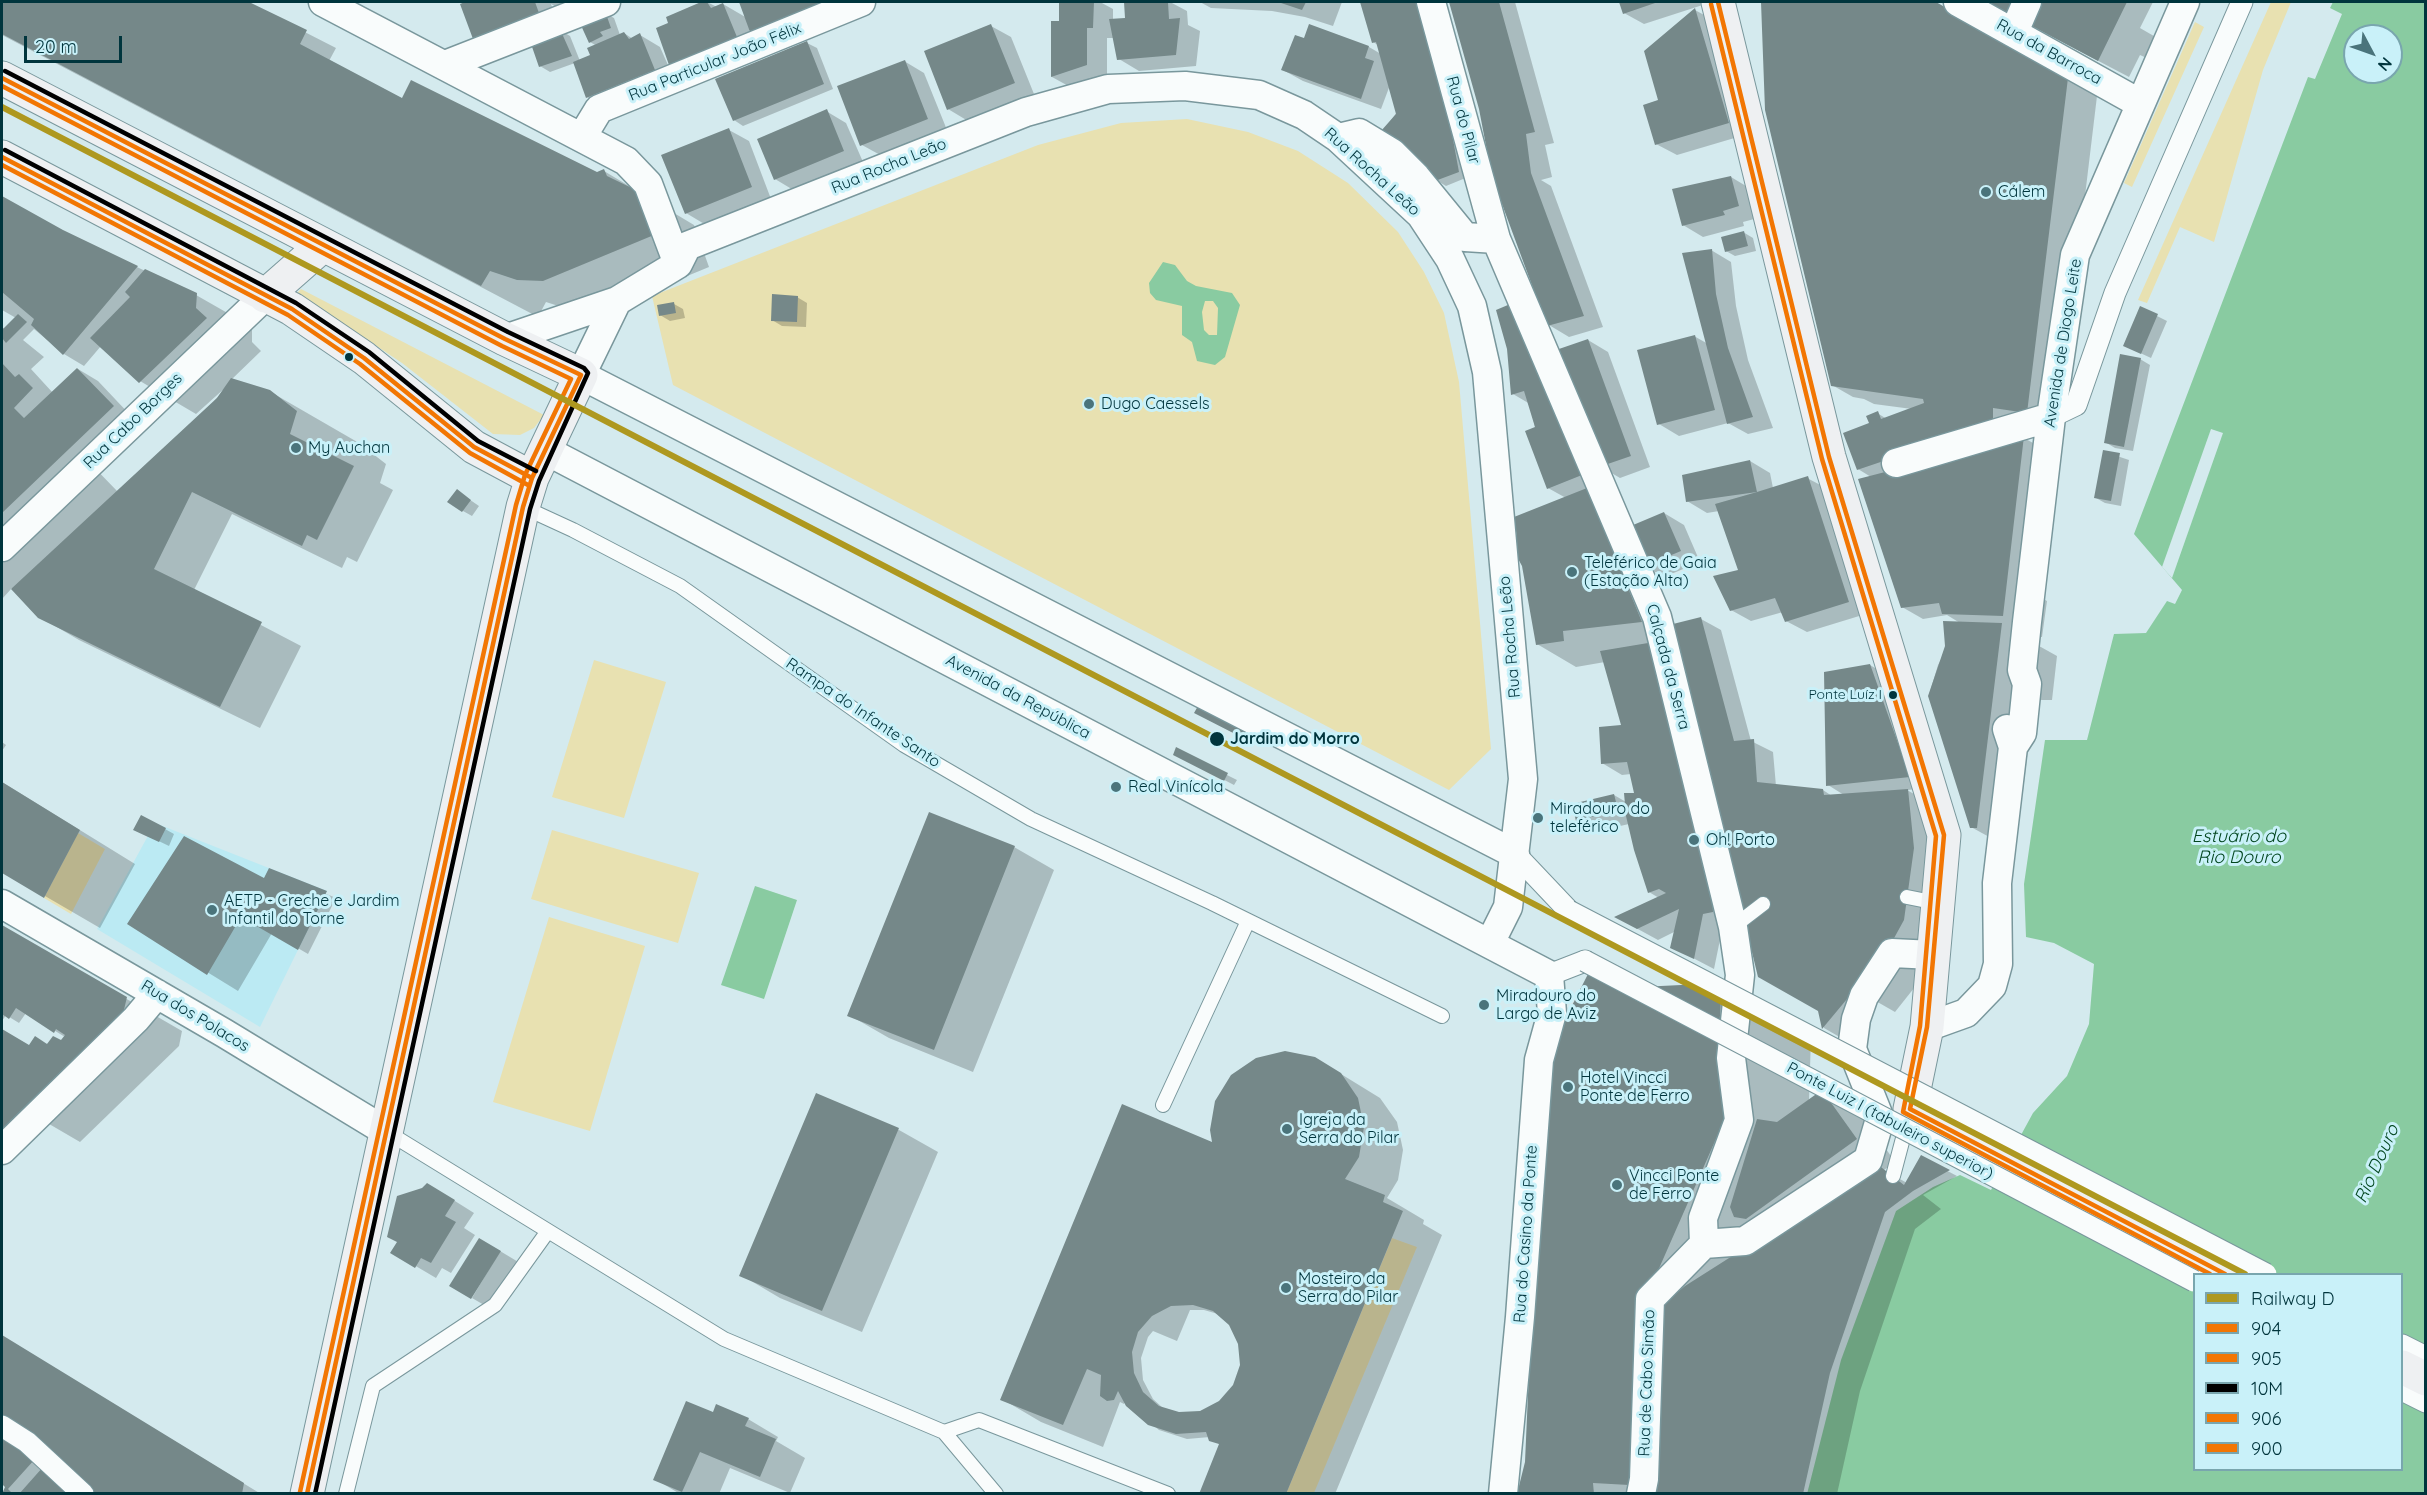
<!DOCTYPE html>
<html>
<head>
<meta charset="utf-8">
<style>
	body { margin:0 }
	#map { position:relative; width:2427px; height:1495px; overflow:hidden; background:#d4eaee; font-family:Quicksand,sans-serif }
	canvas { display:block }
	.frame { position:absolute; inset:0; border:3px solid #00353d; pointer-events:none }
	.legend { position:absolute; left:2193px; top:1273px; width:210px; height:198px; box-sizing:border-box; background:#c9f1f9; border:2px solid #79a6ae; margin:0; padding:8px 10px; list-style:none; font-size:18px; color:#00353d }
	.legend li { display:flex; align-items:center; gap:12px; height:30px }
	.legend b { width:30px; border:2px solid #79a6ae }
	.north { position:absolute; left:2343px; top:24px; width:60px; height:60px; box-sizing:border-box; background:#c9f1f9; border:2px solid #79a6ae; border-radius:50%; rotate:131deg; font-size:16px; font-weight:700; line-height:24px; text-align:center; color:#00353d }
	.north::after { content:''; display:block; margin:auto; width:21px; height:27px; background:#4a747b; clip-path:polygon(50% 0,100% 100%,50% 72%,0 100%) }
	.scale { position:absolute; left:24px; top:36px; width:98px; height:27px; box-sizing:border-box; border:3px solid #00353d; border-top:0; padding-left:8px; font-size:18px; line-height:21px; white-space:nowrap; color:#00353d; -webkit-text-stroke:4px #c9f1f9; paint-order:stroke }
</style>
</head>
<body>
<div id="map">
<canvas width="2427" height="1495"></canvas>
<div class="frame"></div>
<ul class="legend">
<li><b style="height:8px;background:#ae981f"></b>Railway D</li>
<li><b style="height:8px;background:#f27603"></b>904</li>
<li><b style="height:8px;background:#f27603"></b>905</li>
<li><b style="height:8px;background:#000"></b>10M</li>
<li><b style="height:8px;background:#f27603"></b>906</li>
<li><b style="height:8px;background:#f27603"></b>900</li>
</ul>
<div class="north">N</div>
<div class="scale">20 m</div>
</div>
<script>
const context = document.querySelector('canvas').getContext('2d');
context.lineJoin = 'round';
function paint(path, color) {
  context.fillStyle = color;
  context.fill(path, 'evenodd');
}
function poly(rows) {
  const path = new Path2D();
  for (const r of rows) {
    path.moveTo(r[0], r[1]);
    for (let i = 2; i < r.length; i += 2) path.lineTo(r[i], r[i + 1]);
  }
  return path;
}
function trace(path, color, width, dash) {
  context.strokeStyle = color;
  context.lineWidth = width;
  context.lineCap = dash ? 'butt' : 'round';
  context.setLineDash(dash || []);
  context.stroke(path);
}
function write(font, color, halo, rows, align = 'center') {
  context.font = font + ' Quicksand,sans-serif';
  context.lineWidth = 6;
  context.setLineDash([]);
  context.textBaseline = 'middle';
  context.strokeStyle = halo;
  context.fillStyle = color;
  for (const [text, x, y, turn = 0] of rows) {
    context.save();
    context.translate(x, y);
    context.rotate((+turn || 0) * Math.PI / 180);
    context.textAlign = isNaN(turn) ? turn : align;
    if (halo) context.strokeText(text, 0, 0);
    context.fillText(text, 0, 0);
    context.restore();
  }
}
const built = poly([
	[155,823,327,891,260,1027,97,929]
]);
const green = poly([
	[2271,2,2291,2,2263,70,2214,242,2180,227,2147,303,2138,300],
	[2195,22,2204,27,2132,187,2124,183],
	[1187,119,1248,132,1298,151,1348,183,1398,232,1424,272,1444,313,1459,382,1491,749,1449,790,673,385,652,296,1038,145,1121,123],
	[301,289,544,415,534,428,520,435,493,434,402,363,297,293],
	[594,660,666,682,624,818,552,797],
	[552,830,699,873,678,943,531,899],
	[78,833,105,849,71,914,44,898],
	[549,917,645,946,590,1131,493,1102],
	[1392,1238,1417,1247,1314,1493,1286,1494]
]);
const water = poly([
	[2333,2,2425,2,2425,1493,1807,1494,1841,1360,1896,1211,1933,1187,1960,1175,1991,1190,2033,1113,2067,1076,2089,1024,2094,964,2054,943,2026,937,2024,884,2045,740,2087,740,2114,634,2146,633,2167,601,2175,604,2182,590,2134,534,2308,77,2315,79,2342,14,2330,8],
	[2355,36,2391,36,2391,72,2355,72],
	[2194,1274,2402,1274,2402,1470,2194,1470],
	[1163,262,1175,265,1187,281,1196,286,1232,293,1240,305,1225,357,1215,365,1197,361,1192,342,1182,335,1182,306,1156,300,1150,293,1149,283],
	[1205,301,1213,301,1218,308,1217,335,1209,335,1204,330,1202,312],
	[755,886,797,900,764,999,721,985]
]);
const pier = poly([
	[2211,429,2223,433,2172,578,2162,567]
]);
const shadow = poly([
	[2,2,246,2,336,48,329,61,403,99,598,174,604,171,694,225,709,267,600,312,574,311,546,302,538,317,2,35],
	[469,2,550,3,614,2,574,17,551,4,558,24,461,5],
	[707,2,717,7,723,4,747,18,741,2,823,2,771,43,749,30,757,49,690,75,669,63,668,18],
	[1057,2,1100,2,1113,9,1113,21,1127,20,1126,3,1170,2,1187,11,1188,25,1200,31,1196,66,1139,71,1119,59,1115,38,1107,38,1107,76,1072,88,1052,77,1052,23,1060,23,1060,3],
	[1200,2,1342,2,1333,26,1305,17,1272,11,1211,8],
	[1362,2,1431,2,1468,177,1446,186,1436,180,1383,131,1397,112,1390,85,1381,109,1303,81,1283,70,1305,40,1310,26,1369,47,1381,54,1378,45,1373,42],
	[1451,2,1515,2,1554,143,1545,145,1552,177,1541,180,1551,186,1603,327,1569,337,1549,325,1480,109],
	[1620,2,1712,2,1644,24,1624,13],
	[1762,2,1933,2,2097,96,2057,429,2024,438,2044,449,2027,590,2047,601,2042,637,2023,637,2057,656,2052,700,2034,700,2023,791,2003,784,1991,838,1971,827,1929,695,1938,665,1960,623,1947,615,1923,619,1902,607,1871,477,1858,469,1871,424,1877,413,1887,419,1912,409,1874,404,1864,399,1853,397,1832,385,1766,110],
	[1986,2,2153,2,2140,28,2159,39,2149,59,2140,55,2129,77],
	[1695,10,1715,21,1748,134,1677,155,1656,144,1660,101],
	[605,13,614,18,620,35,624,33,633,39,640,35,660,47,675,81,607,108,587,97,575,63,550,72,540,66,560,30,570,36,580,61,592,56,597,46,590,42],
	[991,26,1011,37,1034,94,968,121,948,109],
	[807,43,817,48,833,89,743,126,734,120],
	[904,61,924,73,947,130,882,156,862,145],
	[826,111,846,123,863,162,795,191,775,179],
	[729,130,749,141,771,199,706,225,686,213],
	[1731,177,1751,189,1758,218,1743,222,1744,226,1703,237,1683,225],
	[2,198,63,232,196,295,252,327,252,342,261,351,231,380,269,391,359,443,386,464,380,483,393,490,357,562,347,557,342,568,232,514,194,590,301,646,260,728,79,640,38,616,12,588,2,599,2,327,5,329,16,318,2,310],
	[34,329,64,354,84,366,101,346,140,381,196,414,226,387,211,405,118,492,88,461,133,418,98,381,78,369,53,393,31,369,44,357,23,340],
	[1743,232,1753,238,1756,251,1735,256,1726,251],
	[1711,250,1731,262,1736,306,1748,360,1773,428,1748,434,1728,423,1679,436,1659,424,1694,336,1708,344],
	[797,297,807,303,806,327,782,326,772,320],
	[674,304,683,309,685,318,670,321,660,315],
	[2141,308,2167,321,2151,358,2125,346],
	[1588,340,1608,352,1650,467,1620,478,1598,465,1633,527,1664,513,1684,525,1700,562,1664,577,1650,569,1673,626,1701,619,1721,630,1751,741,1773,752,1776,786,1823,790,1832,796,1844,795,1828,785,1870,665,1890,677,1929,788,1907,790,1947,813,1926,973,1895,1012,1874,1000,1843,1039,1824,1028,1819,1010,1714,785,1723,925,1714,969,1672,947,1676,931,1658,940,1636,928,1659,898,1649,892,1629,824,1598,831,1578,820,1614,795,1626,802,1636,794,1631,774,1622,775,1602,763,1623,726,1605,662,1576,667,1537,644,1566,498,1548,488,1530,404,1513,394,1509,348,1588,442],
	[2140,359,2150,365,2133,451,2115,448,2105,442],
	[2105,452,2129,460,2121,506,2105,503,2096,498],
	[1750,461,1770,473,1773,488,1807,478,1828,489,1869,613,1807,632,1786,621,1783,612,1751,621,1731,610,1740,571,1719,511,1707,513,1687,501],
	[457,491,479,506,472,516,463,511],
	[1205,718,1248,733,1258,739,1255,744],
	[2,742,6,745,2,751],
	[1184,759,1227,775,1237,780,1234,785],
	[2,782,135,864,100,928,2,871],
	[165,829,174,834,169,846,144,834],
	[1014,847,1054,870,973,1072,889,1038,849,1015],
	[269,870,336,898,308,954,272,933,238,991,129,924,264,879],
	[2,927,182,1031,179,1046,80,1142,44,1121,2,1163,2,1030,30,1046,61,1042,65,1037,26,1013,19,1023,6,1015,2,1021],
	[1722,985,1811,1036,1809,1101,1822,1092,1862,1114,1895,1162,1884,1170,1907,1183,1921,1157,1957,1176,1923,1195,1941,1209,1915,1229,1860,1391,1837,1494,1518,1494,1527,1462,1619,992],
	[1315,1058,1380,1098,1397,1122,1403,1150,1398,1180,1387,1198,1424,1220,1423,1224,1442,1235,1335,1494,1201,1494,1221,1445,1210,1437,1187,1439,1159,1430,1125,1402,1124,1404,1120,1402,1103,1447,1041,1422,1002,1399,1214,1144],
	[1190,1310,1204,1310,1218,1314,1230,1324,1239,1344,1241,1365,1234,1386,1220,1402,1201,1412,1179,1414,1164,1409,1153,1399,1143,1380,1141,1358,1148,1337,1153,1331,1177,1341],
	[817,1095,899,1130,938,1152,862,1332,780,1298,741,1275],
	[447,1196,474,1213,464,1228,475,1235,451,1273,442,1268,436,1278,392,1252,399,1242],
	[500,1251,520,1263,491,1309,472,1298],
	[2,1336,261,1494,98,1494,30,1433,2,1415],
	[714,1414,748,1419,778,1437,776,1441,805,1458,790,1493,730,1468,719,1494,680,1494,655,1479],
	[2,1431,75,1494,2,1494,7,1487,2,1482]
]);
const building = poly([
	[2,2,249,2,307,30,300,44,402,98,411,80,597,172,604,169,607,176,638,191,654,235,543,281,517,280,490,271,481,286,2,34],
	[465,2,535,2,539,13,473,39,460,4],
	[701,2,707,2,711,8,723,3,737,37,669,65,656,28,668,23,666,17],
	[739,2,827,2,750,32],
	[1059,2,1094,2,1093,28,1087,28,1087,65,1051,77,1051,21,1059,21],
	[1124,2,1168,2,1169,19,1180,18,1176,55,1117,60,1109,19,1125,18],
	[1278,2,1306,2,1302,10],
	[1360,2,1416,2,1450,123,1459,172,1435,181,1381,131,1396,114,1376,42,1372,43],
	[1449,2,1499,2,1535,132,1526,134,1531,173,1584,316,1547,326,1492,177,1479,109],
	[1619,2,1658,2,1623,14],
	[1761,2,1936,2,2068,78,2027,413,1993,408,1993,424,1857,470,1843,433,1869,423,1866,416,1878,411,1881,419,1924,403,1923,399,1831,386,1765,110],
	[1985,2,2015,2,2009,15],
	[2036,2,2127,2,2098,61,2028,24],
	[1695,8,1729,123,1655,145,1643,105,1658,100,1644,51],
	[605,11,611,28,600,32,603,36,589,43,579,21],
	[991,24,1015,83,947,110,924,51],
	[1309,24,1369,46,1365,58,1374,61,1361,99,1281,70,1295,35,1304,38],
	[560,29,572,56,539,67,530,41],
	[624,32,629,39,640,33,655,70,586,98,573,62,590,55,587,48],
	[807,41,824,84,733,121,715,79],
	[905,60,928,119,860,146,837,86],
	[827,109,844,151,774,180,757,139],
	[729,128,752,187,685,214,661,155],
	[1731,176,1739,206,1723,211,1725,215,1682,226,1672,189],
	[2,196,63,230,138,266,63,355,31,325,34,319,2,292],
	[1744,231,1748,246,1725,252,1721,237],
	[1712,249,1716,294,1728,348,1753,417,1727,424,1682,253],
	[145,269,197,293,196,308,207,318,139,383,90,338,130,297,125,292],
	[772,294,798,296,797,322,771,321],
	[674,302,676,313,659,316,657,305],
	[1515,302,1587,473,1547,489,1525,431,1535,427,1524,391,1511,395,1507,349,1496,310],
	[2140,306,2158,314,2141,354,2123,346],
	[18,314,27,322,6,343,2,338,2,330],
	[1695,335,1715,410,1657,425,1637,350],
	[1588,339,1631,456,1599,467,1556,350],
	[2120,354,2141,358,2124,447,2104,443],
	[2,363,15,377,19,374,33,388,14,408,24,418,77,368,114,406,2,513],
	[231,378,270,390,297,411,290,434,354,466,317,540,307,535,302,546,192,492,154,569,262,622,220,707,38,618,11,589,217,398],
	[2024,436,2003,616,1942,614,1939,603,1901,608,1858,479],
	[2103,450,2120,453,2111,501,2094,498],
	[1750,460,1757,492,1808,476,1849,602,1785,622,1775,598,1730,611,1713,576,1738,570,1715,504,1757,492,1686,502,1682,475],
	[1587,488,1642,622,1563,631,1564,641,1536,645,1522,566,1509,542,1517,538,1514,517],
	[457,489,471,500,462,512,447,502],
	[1664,512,1681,551,1643,567,1626,528],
	[1701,617,1734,741,1754,739,1757,782,1823,789,1824,795,1908,789,1914,848,1904,920,1887,951,1822,1029,1818,1011,1758,977,1712,787,1669,625],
	[1943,621,2002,623,1977,828,1970,828,1928,696,1945,646],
	[1654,642,1711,865,1713,912,1703,914,1694,959,1670,948,1679,909,1637,929,1614,917,1666,893,1659,889,1648,893,1634,850,1626,816,1624,793,1634,793,1627,762,1601,764,1599,727,1621,725,1600,651],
	[1870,664,1910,777,1826,786,1824,672],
	[1198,706,1249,732,1245,739,1194,713],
	[1176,747,1228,773,1224,781,1173,755],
	[2,782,80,830,44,898,2,873],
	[1614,794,1618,810,1576,821,1572,804],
	[929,812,1015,846,934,1050,847,1016],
	[141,815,166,828,159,842,133,830],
	[184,836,264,878,269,868,327,891,298,950,241,917,207,975,127,924],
	[2,925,127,997,123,1014,2,1133,2,1029,29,1045,35,1036,47,1044,53,1036,61,1040,65,1035,56,1029,54,1033,16,1008,9,1019,2,1014],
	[1588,974,1620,988,1722,983,1719,1032,1725,1111,1723,1123,1657,1273,1629,1485,1593,1483,1594,1494,1517,1494,1525,1462,1540,1122,1549,1051],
	[1285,1051,1315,1057,1341,1073,1358,1098,1364,1127,1359,1157,1345,1179,1385,1195,1383,1202,1403,1211,1286,1494,1199,1494,1219,1444,1209,1441,1206,1432,1176,1434,1148,1425,1126,1406,1118,1391,1114,1400,1107,1401,1100,1396,1101,1375,1087,1369,1063,1425,1000,1400,1122,1104,1212,1142,1210,1130,1215,1101,1231,1075,1256,1058],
	[1193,1305,1213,1311,1229,1325,1238,1344,1240,1365,1233,1385,1219,1401,1200,1411,1179,1412,1159,1406,1143,1392,1134,1373,1132,1352,1138,1332,1152,1316,1171,1306],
	[1822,1090,1857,1139,1746,1219,1734,1217,1730,1207,1757,1119,1777,1122],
	[816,1093,899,1128,822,1311,739,1276],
	[1921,1155,1950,1170,1913,1191,1885,1212,1830,1373,1803,1494,1656,1494,1658,1308,1685,1286,1877,1164,1904,1185],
	[427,1183,455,1200,445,1216,456,1222,431,1263,421,1258,415,1268,390,1253,397,1242,387,1237,397,1196,422,1188],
	[479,1238,501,1251,471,1299,449,1286],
	[2,1335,244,1483,242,1494,95,1494,29,1434,2,1417],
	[686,1401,713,1412,716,1404,749,1418,745,1426,776,1439,760,1477,700,1452,682,1492,653,1480],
	[2,1431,35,1459,8,1489,13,1494,2,1494,5,1487,2,1484],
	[43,1467,74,1494,19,1494]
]);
const service = poly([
	[523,507,573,530,680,586,904,745,1031,819,1212,903,1442,1016],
	[1907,897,1937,903],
	[1733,927,1763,904],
	[1163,1105,1248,921],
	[387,1132,724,1339,944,1432,996,1494],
	[1893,1176,1907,1123],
	[944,1432,979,1420,1168,1494],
	[346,1494,373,1386,495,1305,548,1231]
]);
const pedestrian = poly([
	[2051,417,2076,405,2115,293,2242,2],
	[1515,854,1569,911],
	[1549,975,1585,961],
	[2402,1345,2426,1357],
	[2402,1390,2426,1402],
	[2,1426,27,1442,83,1494]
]);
const minor = poly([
	[323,2,626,161,648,184,678,264],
	[1431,2,1496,239,1657,617,1733,927,1740,975,1731,1058,1739,1120,1703,1218,1704,1244],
	[1958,2,2139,103],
	[2014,32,2027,2],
	[445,65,606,2],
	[582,137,599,109,861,2],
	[1338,138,1359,133,1392,153,1416,177,1465,237,1496,239],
	[617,301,581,375,1515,854],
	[505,339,617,301,678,264,687,246,1026,112,1108,89,1185,86,1259,95,1304,115,1338,138,1421,215,1450,259,1472,306,1487,372,1523,779,1508,907,1490,943],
	[545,450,1549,975,1552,1013,1539,1060,1520,1317,1503,1494],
	[1896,463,2051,417],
	[2,547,265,296],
	[2013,747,2022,733,2027,684,2022,670,2027,622,2051,417,2075,255,2185,2],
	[2,904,224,1033,387,1132],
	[1927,1027,1966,1013,1992,986,1998,964,1997,883,2013,747,2007,729],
	[2,1150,136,1019,157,994],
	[1641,1494,1644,1479,1650,1299,1704,1244,1745,1241,1868,1160,1880,1119,1852,1049,1856,1019,1864,996,1892,953,1933,955]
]);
const secondary = poly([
	[1718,2,1829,457,1944,835,1927,1027,1910,1109,2225,1274],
	[2,78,505,339,581,375,532,478,523,507,307,1494],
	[2,157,292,309,364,358,474,447,532,478],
	[265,296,323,245],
	[2402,1367,2426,1379]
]);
const pedestrianBridge = poly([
	[1569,911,2266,1274],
	[1585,961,2194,1281]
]);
const bus1 = poly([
	[2,78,505,339,581,375,532,478,523,507,307,1494],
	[2,157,292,309,364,358,474,447,532,478]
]);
const bus2 = poly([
	[2,86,502,346,571,379,525,475,516,505,300,1492],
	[2,165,288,315,360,364,470,453,528,485]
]);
const bus3 = poly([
	[5,71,508,332,584,368,588,373,539,481,530,509,315,1494],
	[5,150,296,303,369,352,478,441,536,471]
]);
const bus4 = poly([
	[1718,2,1829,457,1944,835,1927,1027,1910,1109,2225,1274]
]);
const bus5 = poly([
	[1711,4,1822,459,1936,836,1920,1026,1903,1112,2210,1274]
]);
const rail1 = poly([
	[2,107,2245,1274]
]);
const markers = [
	[1986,192,6,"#4a747b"],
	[349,357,5,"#00353d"],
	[1089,404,6,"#4a747b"],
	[296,448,6,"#4a747b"],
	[1572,572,6,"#4a747b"],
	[1893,695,5,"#00353d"],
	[1217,739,8,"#00353d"],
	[1116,787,6,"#4a747b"],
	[1538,818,6,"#4a747b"],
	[1694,840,6,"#4a747b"],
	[212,910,6,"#4a747b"],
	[1484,1005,6,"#4a747b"],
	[1568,1087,6,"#4a747b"],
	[1287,1129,6,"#4a747b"],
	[1617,1185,6,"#4a747b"],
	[1286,1288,6,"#4a747b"]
];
const busNames = [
	["Ponte Luíz I",1882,695]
];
const streetNames = [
	["Rua da Barroca",2049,52,29],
	["Rua Particular João Félix",715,62,-22],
	["Rua do Pilar",1463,120,75],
	["Rua Rocha Leão",889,166,-22],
	["Rua Rocha Leão",1372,172,42],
	["Avenida de Diogo Leite",2063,343,-81],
	["Rua Cabo Borges",133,421,-44],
	["Rua Rocha Leão",1510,637,-95],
	["Calçada da Serra",1668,667,75],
	["Avenida da República",1018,697,28],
	["Rampa do Infante Santo",863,713,34],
	["Rua dos Polacos",195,1016,31],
	["Ponte Luiz I (tabuleiro superior)",1890,1121,28],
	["Rua do Casino da Ponte",1526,1234,-86],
	["Rua de Cabo Simão",1647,1383,-88]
];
const poiNames = [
	["Cálem",1998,192],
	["Dugo Caessels",1101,404],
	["My Auchan",308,448],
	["Teleférico de Gaia",1584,563],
	["(Estação Alta)",1584,581],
	["Real Vinícola",1128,787],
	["Miradouro do",1550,809],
	["teleférico",1550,827],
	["Oh! Porto",1706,840],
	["AETP - Creche e Jardim",224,901],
	["Infantil do Torne",224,919],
	["Miradouro do",1496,996],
	["Largo de Aviz",1496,1014],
	["Hotel Vincci",1580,1078],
	["Ponte de Ferro",1580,1096],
	["Igreja da",1299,1120],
	["Serra do Pilar",1299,1138],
	["Vincci Ponte",1629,1176],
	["de Ferro",1629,1194],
	["Mosteiro da",1298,1279],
	["Serra do Pilar",1298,1297]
];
const stopNames = [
	["Jardim do Morro",1230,739]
];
const waterNames = [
	["Estuário do",2239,837],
	["Rio Douro",2239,858],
	["Rio Douro",2377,1164,-66]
];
paint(built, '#bbeaf3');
paint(green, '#e8e1b1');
paint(water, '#89cba1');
paint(pier, '#d4eaee');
paint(shadow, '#0003');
paint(building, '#758889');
trace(service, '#79979c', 16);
trace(pedestrian, '#79979c', 23);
trace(minor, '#79979c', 31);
trace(secondary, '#79979c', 35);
trace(service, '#f9fcfc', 14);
trace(pedestrian, '#f9fcfc', 21);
trace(minor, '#f9fcfc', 28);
trace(secondary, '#eef0f2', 33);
trace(pedestrianBridge, '#79979c', 23, []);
trace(pedestrianBridge, '#f9fcfc', 21);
trace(bus1, '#f27603', 4.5);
trace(bus2, '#f27603', 4.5);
trace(bus3, '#000', 4.5);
trace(bus4, '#f27603', 4.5);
trace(bus5, '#f27603', 4.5);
trace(rail1, '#ae981f', 6);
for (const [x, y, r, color] of markers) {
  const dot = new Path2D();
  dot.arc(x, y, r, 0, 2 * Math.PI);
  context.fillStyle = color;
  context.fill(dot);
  trace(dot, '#c9f1f9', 2);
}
write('14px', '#00353d', '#c9f1f9', busNames, 'right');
write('16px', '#00353d', '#c9f1f9', streetNames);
write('16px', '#00353d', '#c9f1f9', poiNames, 'left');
write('bold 16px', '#00353d', '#c9f1f9', stopNames, 'left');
write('italic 18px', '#02461e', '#c9f1f9', waterNames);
</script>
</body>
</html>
